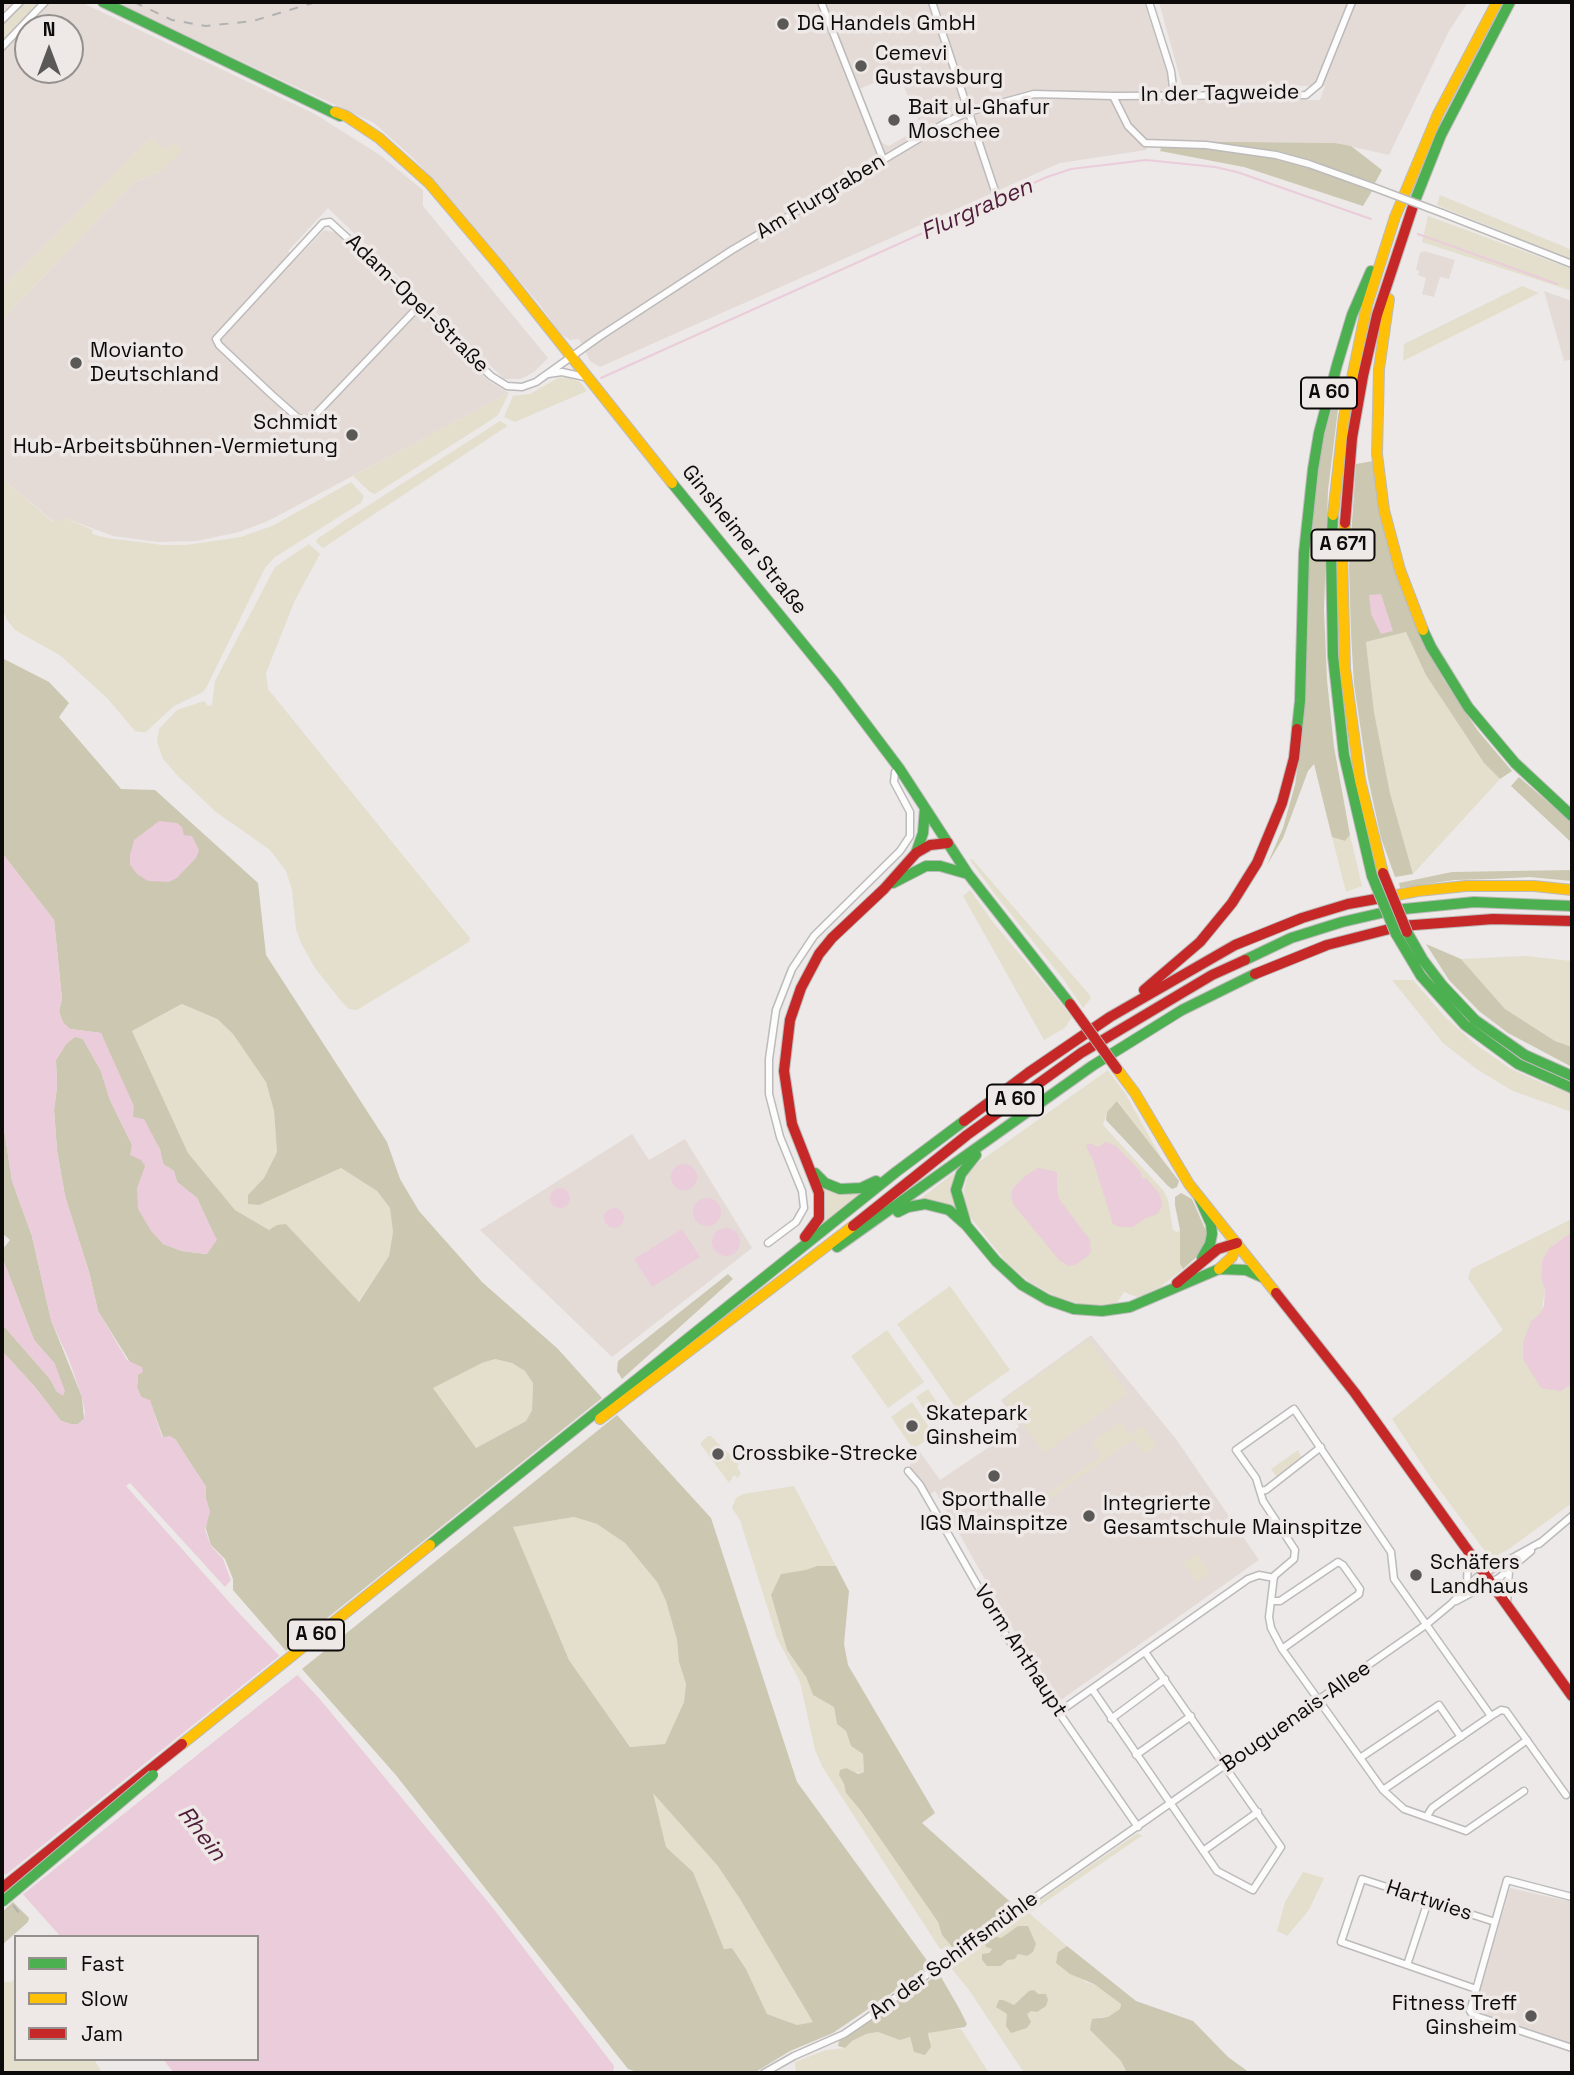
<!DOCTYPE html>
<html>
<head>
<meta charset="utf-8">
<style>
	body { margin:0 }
	#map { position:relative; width:1574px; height:2075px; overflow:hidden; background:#ece9e8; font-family:"Space Grotesk",sans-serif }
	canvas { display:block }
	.frame { position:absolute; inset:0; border:4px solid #0d0b0a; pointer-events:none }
	.legend { position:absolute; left:14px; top:1935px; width:245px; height:126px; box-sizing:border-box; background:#eee8e6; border:2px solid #94908e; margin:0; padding:9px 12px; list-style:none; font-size:21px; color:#0d0b0a }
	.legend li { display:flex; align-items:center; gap:14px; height:35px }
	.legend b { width:35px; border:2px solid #94908e }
	.north { position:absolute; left:14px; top:14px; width:70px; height:70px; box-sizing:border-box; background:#eee8e6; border:2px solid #94908e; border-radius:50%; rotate:0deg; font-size:19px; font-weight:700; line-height:28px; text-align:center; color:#0d0b0a }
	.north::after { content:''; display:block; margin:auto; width:24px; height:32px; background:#5b5958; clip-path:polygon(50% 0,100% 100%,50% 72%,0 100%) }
</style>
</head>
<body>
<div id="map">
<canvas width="1574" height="2075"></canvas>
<div class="frame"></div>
<ul class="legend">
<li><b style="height:9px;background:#4caf50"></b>Fast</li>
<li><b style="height:9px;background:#ffc107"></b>Slow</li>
<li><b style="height:9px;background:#c62828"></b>Jam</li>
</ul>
<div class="north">N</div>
</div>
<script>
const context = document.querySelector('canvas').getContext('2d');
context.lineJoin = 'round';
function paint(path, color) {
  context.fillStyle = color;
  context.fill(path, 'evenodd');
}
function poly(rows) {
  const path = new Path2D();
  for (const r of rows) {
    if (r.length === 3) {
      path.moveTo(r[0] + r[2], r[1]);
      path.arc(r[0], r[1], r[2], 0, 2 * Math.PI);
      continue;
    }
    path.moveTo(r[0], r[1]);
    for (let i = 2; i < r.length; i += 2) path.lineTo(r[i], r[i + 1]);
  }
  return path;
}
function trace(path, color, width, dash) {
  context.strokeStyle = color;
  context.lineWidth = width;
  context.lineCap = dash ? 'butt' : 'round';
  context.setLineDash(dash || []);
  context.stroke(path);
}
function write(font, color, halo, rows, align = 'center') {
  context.font = font + ' "Space Grotesk",sans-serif';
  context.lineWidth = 7;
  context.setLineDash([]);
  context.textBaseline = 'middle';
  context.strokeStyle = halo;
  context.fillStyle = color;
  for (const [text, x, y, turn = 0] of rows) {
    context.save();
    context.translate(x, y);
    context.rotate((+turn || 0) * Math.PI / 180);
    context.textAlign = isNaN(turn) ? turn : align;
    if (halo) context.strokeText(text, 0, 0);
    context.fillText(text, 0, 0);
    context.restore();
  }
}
const built = poly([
	[2,2,9,2,31,21,50,2,83,3,315,114,380,155,423,190,423,206,548,358,534,372,521,379,504,379,328,208,288,251,296,259,324,230,337,233,489,381,509,393,268,521,239,532,197,541,158,542,113,536,65,518,54,522,2,478,2,320,133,183,163,170,165,151,151,137,2,289],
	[28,28,70,28,70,70,28,70],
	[119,2,1144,2,1166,68,1172,100,1320,100,1325,86,1182,85,1159,2,1468,2,1449,31,1389,155,1335,143,1150,141,1146,150,1060,163,600,367,590,361,579,339,570,340,561,334,539,304,456,206,413,158,374,123,131,10],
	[898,73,921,127,889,146,882,143,859,89],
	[1424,251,1455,260,1449,279,1440,277,1434,297,1422,294,1426,278,1418,275,1419,271,1416,270,1420,253],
	[1544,291,1572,301,1572,359,1564,361],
	[632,1134,649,1160,685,1139,752,1248,612,1357,480,1230],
	[1091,1335,1176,1439,1259,1560,1061,1700,1014,1631,935,1491,929,1495,910,1467,911,1461,920,1452,940,1480,1019,1427,1001,1400],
	[1510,1888,1572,1902,1572,2045,1474,2012]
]);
const green = poly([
	[24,2,39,2,2,41,2,25],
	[151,137,165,150,173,142,183,150,163,170,133,183,2,320,2,289],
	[1440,195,1572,250,1572,260,1437,205],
	[1428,216,1572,269,1572,291,1422,242],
	[1522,286,1539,293,1403,361,1404,344],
	[567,377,580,382,587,391,515,422,504,417,513,396,530,394,558,378],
	[509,393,498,415,491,420,375,494,370,492,353,476],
	[500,421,507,425,506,427,323,548,316,542,317,539,344,521],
	[2,478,53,522,65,518,93,530,92,534,107,538,163,545,186,545,241,537,272,526,351,482,364,496,361,503,275,557,265,568,207,686,203,692,174,706,146,732,140,732,135,731,107,698,61,656,15,630,7,620,2,607],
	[309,544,320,554,295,600,266,673,268,689,470,938,469,942,357,1010,349,1009,341,1001,315,968,301,943,296,929,292,890,286,871,270,850,216,812,177,775,163,759,157,742,159,729,177,710,204,701,208,706,212,705,215,681,275,567],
	[1406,632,1438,693,1484,763,1500,779,1413,874,1390,793,1374,712,1366,642],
	[1350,835,1362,886,1346,892,1332,837,1345,841],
	[972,859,1088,993,1091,998,1083,1008,1064,980,994,893,970,860],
	[970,890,992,921,1072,1017,1065,1028,1044,1040,963,896],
	[1525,956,1572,961,1572,1047,1555,1041,1505,1009,1461,959],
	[1392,980,1413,980,1445,1017,1475,1044,1511,1069,1547,1085,1572,1093,1572,1112,1513,1091,1478,1070,1443,1043],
	[183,1004,216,1019,233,1034,266,1082,274,1111,277,1152,264,1178,248,1195,259,1204,341,1168,377,1191,390,1208,393,1232,389,1256,358,1302,286,1224,269,1230,235,1210,188,1153,132,1031],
	[1108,1070,1125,1093,1163,1161,1118,1101,1107,1112,1103,1125,1163,1190,1168,1200,1173,1230,1177,1232,1180,1230,1180,1264,1183,1269,1160,1287,1144,1295,1137,1297,1124,1292,1116,1304,1087,1306,1057,1297,1030,1282,1008,1264,971,1218,965,1206,964,1189,968,1174,979,1162],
	[954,1173,960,1215,920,1199],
	[825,1186,860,1193,820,1225,822,1194],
	[1572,1219,1572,1232,1549,1248,1542,1261,1541,1278,1545,1290,1541,1314,1561,1391,1572,1384,1572,1503,1509,1549,1496,1556,1490,1555,1487,1554,1433,1481,1392,1419,1503,1330,1468,1278,1471,1269],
	[950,1286,1010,1370,956,1408,897,1324],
	[887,1330,924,1382,888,1408,851,1356],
	[1089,1339,1128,1394,1044,1453,1005,1399],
	[495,1359,512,1363,526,1371,533,1383,532,1410,526,1421,476,1448,432,1388,482,1363],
	[928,1389,943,1411,931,1419,916,1397],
	[912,1402,934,1435,913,1449,891,1417],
	[1121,1422,1131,1435,1143,1426,1156,1445,1144,1454,1133,1440,1029,1513,1026,1509,1101,1456,1092,1442],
	[708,1436,711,1436,739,1464,737,1467,741,1473,738,1478,734,1475,729,1483,701,1445,701,1442],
	[1298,1450,1302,1459,1277,1477,1271,1469],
	[794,1486,836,1566,817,1566,806,1571,781,1574,771,1596,787,1650,806,1677,813,1695,834,1707,837,1724,846,1731,851,1746,863,1754,864,1772,839,1775,844,1784,846,1793,861,1811,938,1922,942,1935,953,1948,940,1949,823,1768,815,1750,800,1682,777,1638,740,1520,732,1508,736,1498,743,1494],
	[574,1517,597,1524,625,1543,657,1582,666,1601,677,1640,679,1662,686,1684,684,1702,666,1744,630,1747,569,1660,512,1527],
	[1196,1553,1210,1572,1197,1582,1183,1563],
	[652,1791,717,1865,740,1899,814,2022,797,2025,767,2014,746,1969,732,1948,724,1949,693,1872,666,1847],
	[1138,1833,1143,1837,1140,1837,1029,1913,1067,1946,1058,1952,1085,1982,1094,1984,1121,2004,1120,2009,1108,2017,1100,2017,1090,2030,1121,2061,1127,2073,1024,2073,969,1990,951,1968,955,1958],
	[1018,1926,1028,1926,1036,1944,1033,1952,1027,1956,1018,1954,1001,1966,987,1966,982,1960,1001,1938],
	[1303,1872,1324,1878,1309,1910,1287,1936,1277,1931,1285,1902],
	[16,1978,16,2059,94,2059,102,2073,2,2073,2,1982,11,1982],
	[961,2029,989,2073,796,2073,795,2062,826,2050,845,2048,852,2041,866,2034,878,2032,900,2039,910,2037,912,2045,931,2040,928,2033,933,2030]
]);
const forest = poly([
	[1149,141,1335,143,1351,146,1382,170,1375,183,1294,157,1227,144],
	[1205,147,1279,158,1308,167,1372,191,1363,206,1244,167,1160,151,1161,148],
	[1335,397,1339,401,1328,490,1324,610,1327,680,1334,747,1350,835,1345,841,1332,837,1314,764,1308,771,1283,838,1267,865,1283,828,1295,785,1302,736,1308,580,1318,457],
	[1373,461,1417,630,1444,680,1478,731,1512,771,1500,779,1484,763,1426,675,1406,632,1366,642,1374,712,1390,793,1413,874,1395,877,1381,838,1368,778,1354,684,1351,633,1349,566,1356,464],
	[2,658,49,682,69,703,59,717,121,789,155,790,258,883,266,955,387,1142,400,1179,419,1211,482,1282,558,1349,602,1398,286,1651,233,1590,233,1579,225,1559,211,1545,206,1529,207,1518,210,1512,206,1499,206,1487,175,1439,163,1437,150,1401,141,1397,137,1387,138,1375,98,1311,89,1272,65,1196,57,1150,54,1110,57,1087,56,1060,66,1044,75,1036,83,1039,101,1071,110,1100,132,1145,146,1166,137,1189,163,1244,182,1251,206,1254,216,1240,197,1198,177,1182,174,1171,163,1164,160,1149,133,1117,101,1033,70,1029,63,1023,59,1011,62,999,54,920,2,853],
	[182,1004,217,1019,233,1034,266,1082,274,1111,277,1152,264,1178,248,1195,248,1204,259,1205,341,1168,377,1191,390,1208,393,1232,389,1256,359,1302,286,1224,277,1225,269,1230,235,1210,188,1153,132,1031],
	[495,1359,512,1363,525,1371,533,1383,532,1410,526,1421,476,1448,433,1388,482,1363],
	[1519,777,1572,823,1572,843,1511,786],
	[1572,870,1572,881,1530,877,1490,879,1454,880,1400,888,1399,883,1452,872],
	[1426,944,1461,959,1505,1009,1555,1041,1572,1047,1572,1067,1508,1033,1479,1011,1449,980],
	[1117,1101,1179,1181,1177,1187,1172,1189,1168,1186,1106,1120,1107,1112],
	[2,1116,12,1181,32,1236,51,1320,82,1397,84,1419,78,1424,71,1424,61,1421,35,1387,2,1351,2,1324,50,1379,57,1392,55,1364,34,1340,2,1257,2,1250,10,1240,2,1233],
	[1181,1193,1192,1199,1206,1231,1206,1242,1200,1254,1183,1269,1180,1264,1180,1230,1175,1205,1175,1197],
	[728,1274,733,1279,622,1379,617,1371,618,1361],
	[617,1415,711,1518,797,1782,931,1966,833,2033,790,2051,754,2073,640,2073,628,2069,395,1774,302,1669],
	[574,1517,597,1524,625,1543,657,1582,666,1601,677,1640,679,1662,686,1684,684,1702,665,1744,630,1747,569,1660,513,1527],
	[653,1793,717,1865,740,1899,813,2022,797,2025,767,2014,746,1969,732,1948,724,1949,693,1872,666,1847],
	[817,1566,836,1566,849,1591,844,1644,848,1665,935,1813,922,1823,1016,1907,996,1923,953,1948,942,1935,938,1922,861,1811,846,1793,844,1784,839,1775,840,1770,846,1768,858,1774,864,1772,863,1754,851,1746,846,1731,837,1724,834,1707,813,1695,806,1677,787,1650,771,1595,781,1574,806,1570],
	[13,1902,29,1918,28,1922,2,1945,2,1912],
	[1018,1926,1028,1926,1036,1944,1033,1952,1027,1956,1018,1954,1015,1959,1008,1960,1001,1966,987,1966,982,1960,982,1954,989,1953,992,1949,986,1947,985,1943,992,1936,1001,1938],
	[1067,1946,1136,2001,1193,2021,1228,2057,1250,2073,1127,2073,1121,2061,1090,2030,1092,2019,1108,2017,1120,2009,1121,2004,1094,1984,1070,1974,1056,1963,1058,1952],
	[936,1976,941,1977,960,2010,967,2024,965,2027,928,2033,931,2047,925,2055,914,2052,910,2037,900,2040,878,2032,866,2034,852,2041,845,2048,838,2046,839,2041],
	[1034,1990,1038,1994,1046,1994,1048,2000,1046,2006,1037,2012,1031,2011,1027,2014,1031,2022,1027,2028,1011,2033,1006,2026,1007,2014,996,2007,999,2000,1003,2000,1014,2005,1029,1991]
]);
const water = poly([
	[1381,594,1393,631,1381,634,1371,614,1369,595],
	[159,821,177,823,182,827,184,835,192,836,199,850,196,858,177,878,169,882,148,881,137,874,130,865,130,855,134,840],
	[2,853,54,920,62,999,59,1011,63,1022,70,1029,101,1033,134,1106,133,1117,144,1119,160,1149,163,1164,174,1171,177,1182,197,1198,217,1240,207,1254,182,1251,163,1244,151,1231,138,1209,137,1189,145,1166,141,1160,130,1155,132,1145,110,1100,101,1071,83,1039,75,1037,66,1044,56,1060,57,1087,54,1110,57,1150,65,1196,89,1272,98,1311,127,1360,142,1367,143,1372,138,1375,137,1387,141,1397,150,1400,162,1437,170,1436,175,1439,206,1487,206,1499,210,1512,205,1530,211,1546,223,1559,229,1575,231,1580,225,1587,130,1483,126,1486,238,1612,318,1697,493,1908,614,2066,613,2073,174,2073,163,2059,257,2059,257,1937,61,1937,2,1871,2,1351,35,1387,61,1421,71,1424,78,1424,84,1419,85,1412,82,1397,69,1360,51,1320,32,1236,12,1181,2,1116],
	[1106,1142,1116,1146,1141,1172,1142,1179,1146,1178,1159,1193,1162,1201,1162,1207,1157,1214,1144,1219,1133,1227,1119,1227,1113,1224,1093,1160,1086,1146,1090,1143,1098,1147],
	[684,1177,13],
	[1038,1168,1057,1172,1057,1188,1059,1199,1090,1240,1091,1251,1088,1256,1075,1265,1069,1266,1060,1261,1013,1204,1011,1194,1013,1188,1024,1177],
	[560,1198,10],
	[707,1212,14],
	[614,1218,10],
	[726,1242,14],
	[682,1229,700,1257,652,1287,634,1259],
	[1572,1232,1572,1384,1561,1391,1541,1388,1523,1359,1523,1343,1531,1321,1540,1314,1544,1305,1545,1290,1541,1278,1542,1261,1549,1248],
	[2,1257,34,1340,55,1364,65,1391,63,1396,57,1392,50,1379,2,1324]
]);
const pier = poly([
	[283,1653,301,1672,21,1896,3,1877]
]);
const stream = poly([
	[1418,234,1557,284],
	[601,378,1047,177,1071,169,1146,160,1215,167,1237,172,1371,219]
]);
const street = poly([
	[821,2,883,159],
	[932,2,996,194],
	[1149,2,1171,71,1174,95],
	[2,20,20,2],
	[2,47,45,2],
	[1113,96,1306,95,1319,84,1352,2],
	[1442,213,1572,264],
	[419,306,314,416,305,420,298,418,271,394,219,345,216,339,323,223,330,222,354,244,419,306,447,334,491,376,507,386,522,387,536,382,599,337,732,250,947,122,968,112,1034,94,1113,96,1128,126,1145,143,1206,145,1276,155,1309,164,1373,187],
	[548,374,562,372,585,377],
	[768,1243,796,1222,804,1208,802,1191,780,1137,769,1094,769,1059,776,1010,792,969,814,936,900,851,910,836,910,812,894,782,895,772,899,768],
	[908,1471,920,1485,1008,1639,1138,1827],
	[1260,1491,1266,1490,1321,1447],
	[1539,1544,1572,1516],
	[1467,1585,1468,1554],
	[1271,1601,1280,1601,1338,1562,1343,1565,1360,1589,1359,1594,1282,1649],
	[1456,1601,1499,1578,1531,1551],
	[1507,1603,1509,1570],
	[1092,1689,1217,1871,1253,1890,1281,1847,1145,1652],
	[1059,1712,1248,1579,1259,1575,1274,1578],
	[1111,1719,1165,1679],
	[1136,1755,1191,1716],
	[1360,1758,1439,1705,1461,1737],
	[1383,1790,1491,1716],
	[1524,1791,1466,1831,1404,1809,1383,1790,1282,1649,1271,1628,1269,1617,1274,1576,1294,1559,1295,1550,1263,1501,1256,1478,1236,1450,1294,1409,1391,1552,1394,1579,1491,1716,1501,1710,1506,1711,1566,1795],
	[1427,1816,1432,1808,1527,1740],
	[1203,1851,1258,1812],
	[1572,1897,1507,1880,1470,2011,1473,2015,1572,2048],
	[1407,1965,1428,1901],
	[1476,1989,1341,1942,1362,1879,1495,1922],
	[764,2073,794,2056,844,2034,866,2019,980,1936,1427,1624,1451,1604,1476,1578,1541,1542]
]);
const fast = poly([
	[103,2,340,116],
	[1414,203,1441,135,1510,2],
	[672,483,835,683,899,768,968,874,1070,1004],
	[1333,515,1331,552,1333,656,1344,755,1372,876],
	[1423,630,1431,647,1468,707,1515,763,1572,816],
	[1297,729,1300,701,1304,553,1313,469,1319,433,1337,365,1352,315,1371,271],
	[916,853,923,833,925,808],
	[893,883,926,866,940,866,968,874],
	[1407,932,1423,960,1442,985,1475,1020,1525,1055,1572,1076],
	[1396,934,1421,976,1465,1025,1518,1064,1572,1088],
	[1245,960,1291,938,1342,922,1394,910,1474,902,1572,906],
	[815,1173,825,1183,840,1189,861,1188,876,1181],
	[1199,1197,1211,1224,1212,1234,1210,1244,1202,1258],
	[898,1212,908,1207,925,1204,949,1210,966,1225,996,1261,1022,1285,1048,1300,1074,1309,1102,1311,1130,1307,1219,1269,1246,1270,1264,1278],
	[966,1224,956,1190,961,1174,976,1155],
	[837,1247,1092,1066,1182,1010,1255,974],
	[430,1545,896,1172,964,1121]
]);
const slow = poly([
	[335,112,346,116,379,138,429,183,500,267,672,483],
	[1389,299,1379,369,1377,454,1384,510,1400,570,1423,630],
	[1333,515,1344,417,1367,305,1395,217,1438,114,1497,2],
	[1345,523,1342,556,1345,669,1360,780,1383,873],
	[1376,899,1418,891,1466,886,1534,886,1572,890],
	[1117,1069,1135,1093,1189,1184,1276,1293],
	[1219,1269,1232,1257,1237,1243],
	[600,1419,853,1226],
	[182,1744,430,1545]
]);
const jam = poly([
	[1345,523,1352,438,1363,376,1377,315,1414,203],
	[1255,974,1327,945,1401,926,1493,919,1572,921],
	[1144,990,1200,942,1232,903,1257,863,1282,803,1294,758,1297,729],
	[964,1121,1028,1073,1110,1017,1235,945,1302,918,1348,904,1376,899],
	[853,1226,967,1135,1081,1053,1212,975,1245,960],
	[805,1237,819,1218,819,1193,792,1124,784,1071,790,1020,801,988,819,954,832,938,884,889,916,853,930,845,948,843],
	[1177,1283,1218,1249,1237,1243],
	[1276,1293,1355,1393,1572,1696],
	[2,1888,182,1744]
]);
const rail = poly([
	[134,2,172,20,206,26,253,21,316,2],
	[2,1891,23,1918]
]);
const streetBridge = poly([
	[1373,187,1442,213]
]);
const fastBridge = poly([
	[1372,876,1396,934],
	[2,1902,153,1775]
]);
const jamBridge = poly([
	[1383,873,1407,932],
	[1070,1004,1117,1069]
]);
const markers = [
	[783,24,7,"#5b5958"],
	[861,66,7,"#5b5958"],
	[894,120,7,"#5b5958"],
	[76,363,7,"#5b5958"],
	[352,435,7,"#5b5958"],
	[912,1426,7,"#5b5958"],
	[718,1454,7,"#5b5958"],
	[994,1476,7,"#5b5958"],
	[1089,1516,7,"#5b5958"],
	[1416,1575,7,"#5b5958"],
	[1531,2016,7,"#5b5958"]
];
const shields = [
	[1329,393,56],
	[1343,545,63],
	[1015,1100,56],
	[316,1635,56]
];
const shieldNames = [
	["A 60",1329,393],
	["A 671",1343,545],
	["A 60",1015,1100],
	["A 60",316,1635]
];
const poiNames = [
	["DG Handels GmbH",797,24],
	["Cemevi",875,54],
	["Gustavsburg",875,78],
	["Bait ul-Ghafur",908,108],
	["Moschee",908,132],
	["Movianto",90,351],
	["Deutschland",90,375],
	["Schmidt",338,423,"right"],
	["Hub-Arbeitsbühnen-Vermietung",338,447,"right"],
	["Skatepark",926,1414],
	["Ginsheim",926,1438],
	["Crossbike-Strecke",732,1454],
	["Sporthalle",994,1500,"center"],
	["IGS Mainspitze",994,1524,"center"],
	["Integrierte",1103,1504],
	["Gesamtschule Mainspitze",1103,1528],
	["Schäfers",1430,1563],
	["Landhaus",1430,1587],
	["Fitness Treff",1517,2004,"right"],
	["Ginsheim",1517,2028,"right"]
];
const streetNames = [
	["In der Tagweide",1220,94,-1],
	["Am Flurgraben",821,197,-31],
	["Adam-Opel-Straße",417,304,44],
	["Ginsheimer Straße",744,540,51],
	["Vorm Anthaupt",1020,1651,57],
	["Bouguenais-Allee",1296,1717,-35],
	["Hartwies",1429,1901,18],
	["An der Schiffsmühle",954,1956,-36]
];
const waterNames = [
	["Flurgraben",977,210,-24],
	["Rhein",201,1834,52]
];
paint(built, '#e4dbd7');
paint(green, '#e3dfcc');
paint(forest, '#cbc7b0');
paint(water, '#eaccda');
paint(pier, '#ece9e8');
trace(stream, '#eaccda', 2);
trace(street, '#bdbaba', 9);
trace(fast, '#bdbaba', 12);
trace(slow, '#bdbaba', 12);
trace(jam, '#bdbaba', 12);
trace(street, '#fcfcfc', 6);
trace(fast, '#4caf50', 10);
trace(slow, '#ffc107', 10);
trace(jam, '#c62828', 10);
trace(rail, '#b2b2b2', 2, [9, 9]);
trace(streetBridge, '#bdbaba', 9, []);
trace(fastBridge, '#bdbaba', 12, []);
trace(jamBridge, '#bdbaba', 12, []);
trace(streetBridge, '#fcfcfc', 6);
trace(fastBridge, '#4caf50', 10);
trace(jamBridge, '#c62828', 10);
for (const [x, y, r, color] of markers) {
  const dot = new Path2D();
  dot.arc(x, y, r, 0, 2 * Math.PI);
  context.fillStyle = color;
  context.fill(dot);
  trace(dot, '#eee8e6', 2.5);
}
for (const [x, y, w] of shields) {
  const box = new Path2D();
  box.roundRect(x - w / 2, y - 15.5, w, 31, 5);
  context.fillStyle = '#eee8e6';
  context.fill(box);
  trace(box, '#0d0b0a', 2);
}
write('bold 19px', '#0d0b0a', null, shieldNames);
write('21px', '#0d0b0a', '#eee8e6', poiNames, 'left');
write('21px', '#0d0b0a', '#eee8e6', streetNames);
write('italic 23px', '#4e1c3a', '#eee8e6', waterNames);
</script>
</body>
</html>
